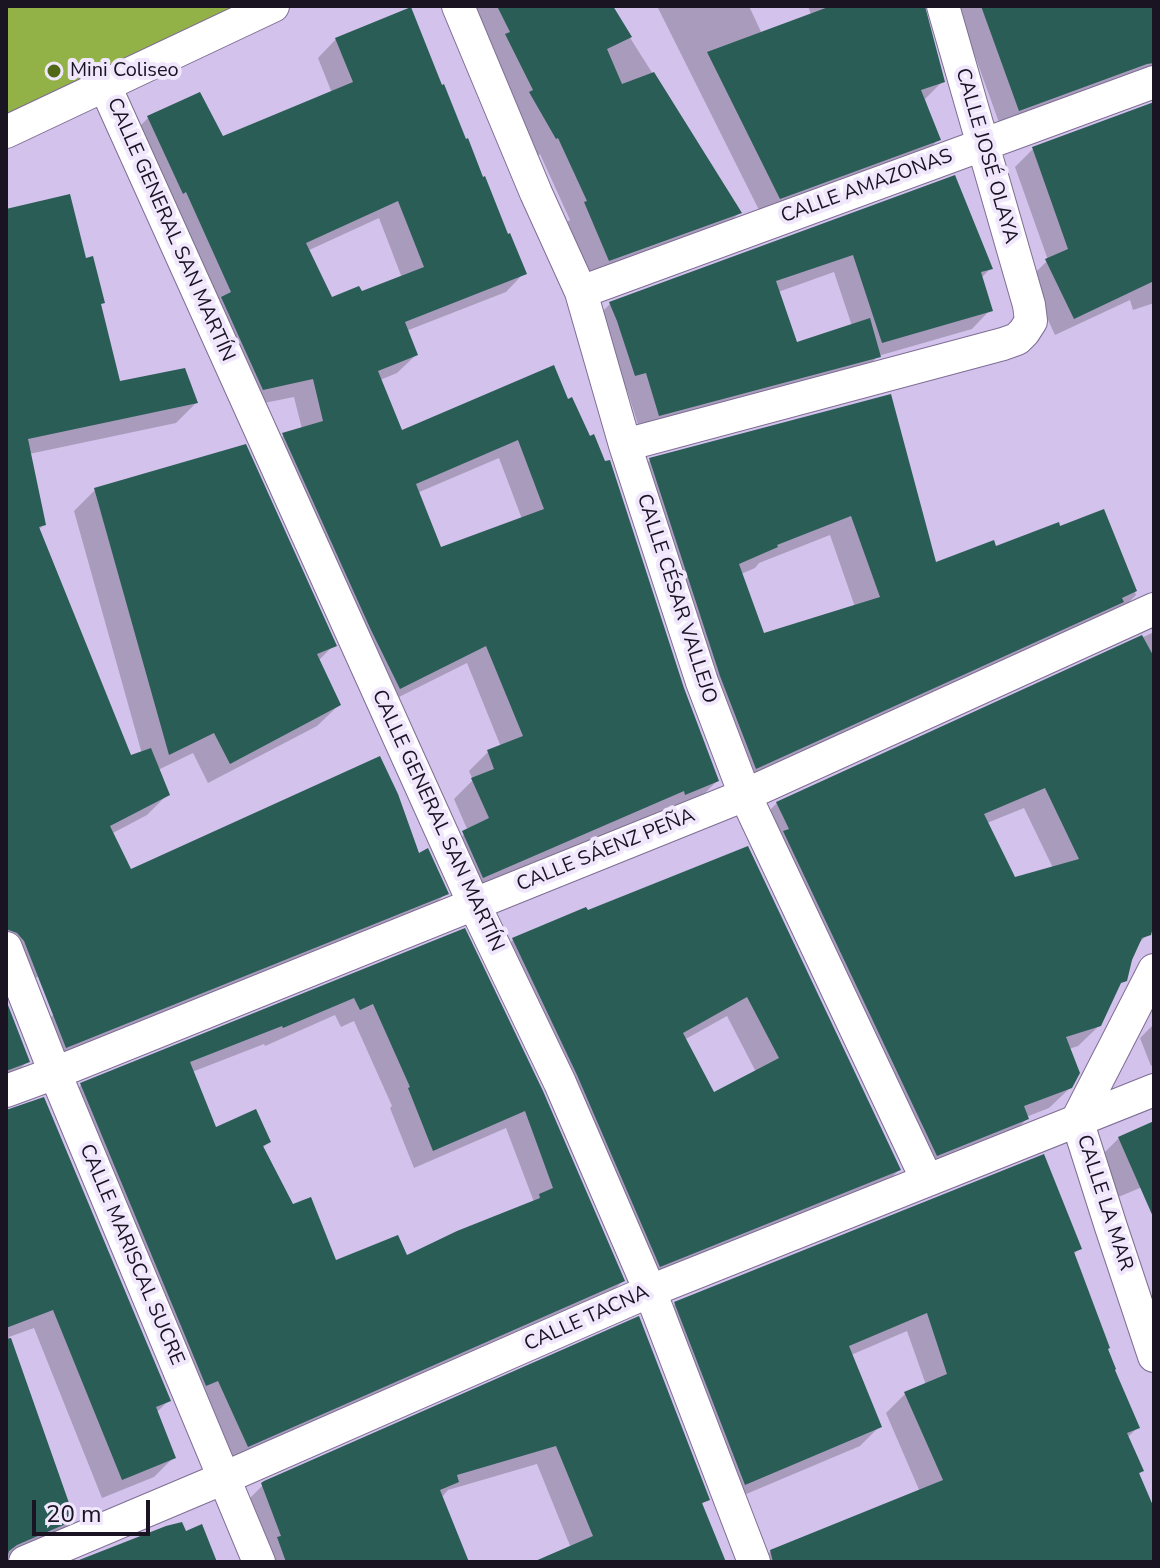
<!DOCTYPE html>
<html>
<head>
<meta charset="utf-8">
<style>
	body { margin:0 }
	#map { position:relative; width:1160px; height:1568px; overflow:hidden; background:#d3c2ec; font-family:"Nunito Sans",sans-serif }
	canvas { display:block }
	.frame { position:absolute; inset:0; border:8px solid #191322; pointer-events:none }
	.scale { position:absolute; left:32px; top:1500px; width:118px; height:36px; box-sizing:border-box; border:4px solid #191322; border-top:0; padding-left:10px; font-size:24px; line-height:28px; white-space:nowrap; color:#191322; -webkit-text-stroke:6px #f0e7fd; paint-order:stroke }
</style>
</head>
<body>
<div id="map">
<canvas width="1160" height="1568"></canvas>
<div class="frame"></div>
<div class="scale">20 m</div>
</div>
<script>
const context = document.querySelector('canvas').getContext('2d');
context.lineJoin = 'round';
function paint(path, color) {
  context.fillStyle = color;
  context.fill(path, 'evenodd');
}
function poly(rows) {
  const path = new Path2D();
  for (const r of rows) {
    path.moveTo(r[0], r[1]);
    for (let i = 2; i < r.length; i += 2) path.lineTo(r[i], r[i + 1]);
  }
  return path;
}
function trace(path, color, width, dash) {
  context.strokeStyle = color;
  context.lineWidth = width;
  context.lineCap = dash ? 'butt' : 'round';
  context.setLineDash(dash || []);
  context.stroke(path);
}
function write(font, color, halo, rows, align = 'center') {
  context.font = font + ' "Nunito Sans",sans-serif';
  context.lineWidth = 8;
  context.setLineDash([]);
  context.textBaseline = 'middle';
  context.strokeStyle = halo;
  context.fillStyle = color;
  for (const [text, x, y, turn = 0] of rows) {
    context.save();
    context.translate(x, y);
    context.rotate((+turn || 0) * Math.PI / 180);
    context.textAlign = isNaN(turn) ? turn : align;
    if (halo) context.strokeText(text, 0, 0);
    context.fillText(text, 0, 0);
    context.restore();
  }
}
const green = poly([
	[6,6,249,6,6,115]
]);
const shadow = poly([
	[470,6,610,6,740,212,722,230,591,278,567,222,570,220,540,154,537,156],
	[657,6,749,6,762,34,811,15,808,6,923,6,943,81,925,99,938,140,920,158,762,216],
	[957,6,1154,6,1154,93,1001,128],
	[336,39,465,141,524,273,506,292,406,331,416,355,397,373,380,380,401,432,553,368,682,689,717,781,698,800,666,812,665,809,464,896,445,852,468,831,454,799,473,780,469,771,488,752,501,747,467,663,381,706,265,454,284,435,302,429,294,397,244,407,130,136,148,118,222,139,332,93,318,58],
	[379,218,402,278,360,294,331,300,307,251],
	[499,458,522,519,440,549,417,493],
	[1154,104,1154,303,1133,310,1130,300,1055,335,1029,279,1048,260,1015,167,1033,149],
	[954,178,990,269,981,278,990,310,972,329,878,356,860,375,641,434,627,390,616,394,591,323,610,304],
	[834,272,852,326,796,345,778,292],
	[6,211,85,260,99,305,118,384,196,403,176,423,29,454,44,525,38,530,130,758,142,754,74,511,95,490,334,645,318,661,339,705,317,726,208,783,193,753,158,770,167,795,147,815,111,834,130,872,418,855,446,893,426,913,46,1067,33,1035,53,1015,75,964,14,985,6,966],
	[889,396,934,565,1059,529,1103,511,1136,595,1115,616,734,789,629,481,650,460],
	[830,535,855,607,763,636,741,574,755,568,759,563],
	[1152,633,1154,639,1154,925,1152,930,1133,949,1100,1025,1078,1046,1069,1049,1071,1087,1049,1108,1026,1117,1027,1119,1006,1139,916,1176,756,824,777,803],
	[1024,808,1053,868,1014,879,987,823],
	[747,848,899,1170,879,1190,640,1285,493,960,513,940,585,909,586,913],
	[727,1016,756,1072,713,1094,684,1040],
	[464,931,623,1281,604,1299,229,1464,63,1104,81,1085],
	[335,1015,341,1027,354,1021,392,1106,390,1108,414,1168,506,1128,534,1202,406,1258,335,1263,292,1207,262,1148,269,1142,215,1130,192,1072,264,1044,265,1046],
	[1154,1024,1154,1064,1151,1066,1140,1038],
	[6,1034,28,1061,6,1082],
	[6,1112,169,1400,156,1413,174,1457,154,1477,102,1498,34,1328,9,1337,72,1520,53,1539,6,1559],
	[1154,1123,1154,1182,1116,1198,1098,1159,1119,1138],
	[1080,1248,1073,1255,1106,1349,1138,1427,1127,1438,1142,1471,1138,1475,1154,1514,1154,1562,760,1562,771,1551,920,1492,886,1413,905,1394,926,1385,907,1331,851,1355,879,1427,860,1446,725,1503,656,1323,676,1303],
	[638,1319,707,1499,701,1505,724,1562,564,1562,573,1553,537,1464,448,1490,441,1498,467,1562,260,1562,243,1505,265,1483]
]);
const building = poly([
	[497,6,613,6,632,37,607,49,622,84,654,72,742,213,609,261,584,202,587,201,558,138,556,139,529,92,533,90,505,34,510,32],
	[831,6,925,6,945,82,921,90,941,140,780,199,707,52],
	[981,6,1154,6,1154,63,1147,64,1019,111],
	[411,7,442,85,444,84,466,139,468,138,483,177,485,176,508,234,510,233,527,274,405,322,418,355,378,371,402,430,554,365,568,399,572,397,590,436,594,434,605,461,610,460,684,688,719,781,685,795,684,791,483,878,462,831,489,818,471,778,494,769,487,750,523,736,486,646,400,689,371,630,282,433,323,421,313,379,263,390,221,297,231,292,186,192,183,194,147,116,200,92,223,136,353,82,335,38],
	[398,201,424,267,362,291,359,286,332,297,306,243],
	[518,440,544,509,441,547,416,484],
	[1154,102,1154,281,1074,319,1045,259,1068,249,1032,147],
	[955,175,993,269,981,272,993,311,882,343,853,255,776,281,797,342,870,318,881,357,659,416,646,373,635,376,617,321,609,302],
	[70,194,86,258,93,256,105,303,101,304,120,381,185,368,198,403,28,439,46,525,39,527,131,755,151,748,170,795,110,826,131,869,380,756,398,794,419,853,428,848,449,894,66,1048,24,941,17,933,6,929,6,209],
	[891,394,936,562,994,540,996,546,1059,522,1060,526,1104,509,1137,591,1122,598,1124,602,756,769,720,676,649,458],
	[851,516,880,597,764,633,739,564,778,547,777,545],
	[246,444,337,646,317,654,341,705,230,764,214,733,169,755,94,488],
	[1142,635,1154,657,1154,923,1151,935,1142,938,1132,960,1127,981,1121,983,1101,1026,1066,1037,1080,1073,1072,1088,1024,1106,1029,1119,937,1156,783,831,789,829,776,802],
	[1045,788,1079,859,1015,877,984,814],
	[748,846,901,1170,660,1267,577,1075,512,938,586,907,588,910],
	[747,997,779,1058,714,1092,683,1033],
	[465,928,543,1091,625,1281,248,1447,218,1381,206,1386,80,1083],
	[354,998,360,1010,373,1004,410,1087,408,1088,433,1151,525,1111,553,1188,539,1194,540,1198,457,1231,407,1255,398,1235,336,1260,311,1197,293,1204,263,1146,271,1142,256,1109,216,1127,190,1062,282,1026,283,1028],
	[6,1000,30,1062,6,1071],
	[44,1097,171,1401,156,1407,176,1458,122,1480,53,1310,6,1328,6,1110],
	[1154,1121,1154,1219,1118,1137],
	[1044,1154,1082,1249,1074,1252,1110,1348,1108,1349,1116,1369,1115,1370,1140,1428,1127,1433,1144,1471,1139,1473,1154,1508,1154,1562,773,1562,770,1550,943,1480,904,1392,947,1374,927,1313,849,1346,882,1427,745,1485,674,1302],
	[639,1316,710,1500,702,1503,726,1562,533,1562,593,1536,556,1446,457,1475,459,1482,440,1490,469,1562,286,1562,277,1537,281,1536,261,1483,264,1481],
	[11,1338,75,1520,17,1545,9,1551,6,1562,6,1339],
	[182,1522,186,1531,202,1524,217,1562,74,1562,166,1526]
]);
const street = poly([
	[458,6,536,193,581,292,625,445,702,682,745,795,927,1180],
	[105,86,474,904,560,1083,650,1291,754,1562],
	[6,132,273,6],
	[581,292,1154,82],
	[625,445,1003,344,1017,339,1024,332,1031,321,1029,305,943,6],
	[6,948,55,1073,259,1562],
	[1154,970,1077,1120,1111,1227,1154,1356],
	[6,1091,55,1073,745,795,1154,609],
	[25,1562,224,1478,650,1291,1154,1090]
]);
const markers = [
	[54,71,8,"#516816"]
];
const poiNames = [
	["Mini Coliseo",70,71]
];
const streetNames = [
	["CALLE JOSÉ OLAYA",986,156,74],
	["CALLE AMAZONAS",867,187,-20],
	["CALLE GENERAL SAN MARTÍN",170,230,66],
	["CALLE CÉSAR VALLEJO",676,599,72],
	["CALLE GENERAL SAN MARTÍN",437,821,65],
	["CALLE SÁENZ PEÑA",606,851,-22],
	["CALLE LA MAR",1104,1203,72],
	["CALLE MARISCAL SUCRE",131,1255,67],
	["CALLE TACNA",587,1319,-24]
];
paint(green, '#92b248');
paint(shadow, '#0003');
paint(building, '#295d56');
trace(street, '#7e6e94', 34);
trace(street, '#fff', 32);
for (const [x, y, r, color] of markers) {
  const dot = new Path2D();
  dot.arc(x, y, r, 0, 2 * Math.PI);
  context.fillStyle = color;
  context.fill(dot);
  trace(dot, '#f0e7fd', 3);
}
write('20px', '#191322', '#f0e7fd', poiNames, 'left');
write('20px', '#191322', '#f0e7fd', streetNames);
</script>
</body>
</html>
